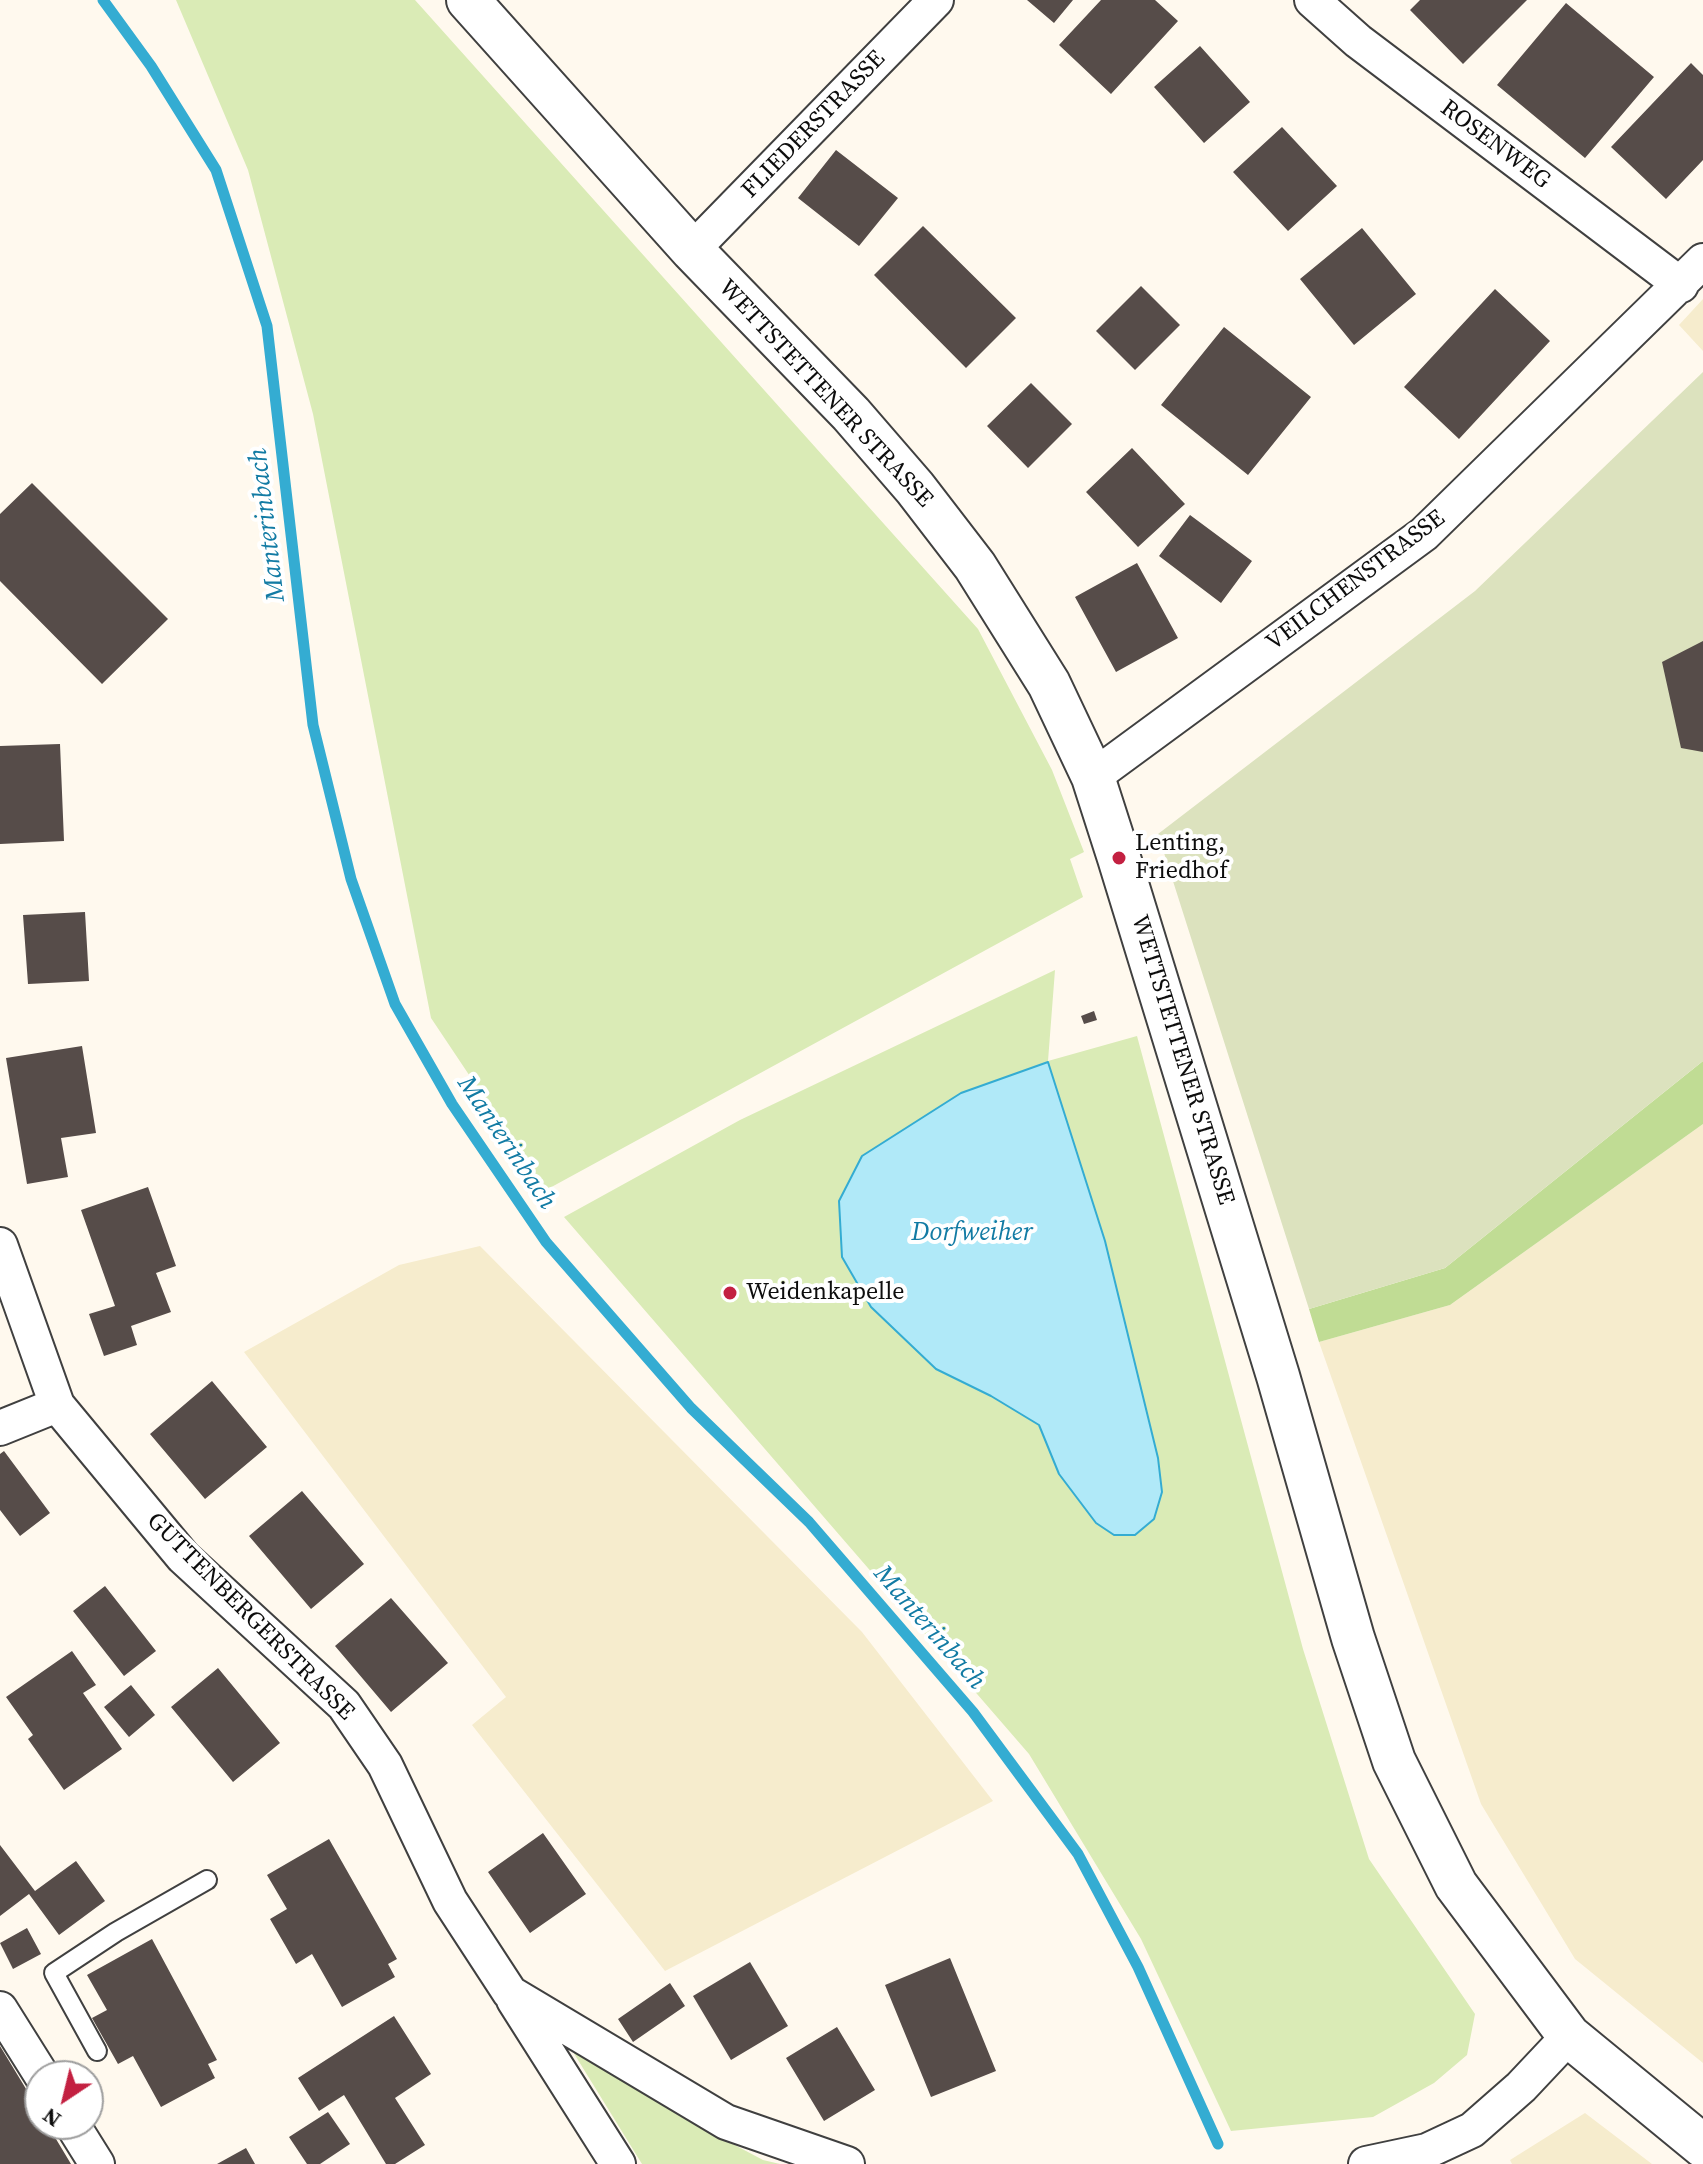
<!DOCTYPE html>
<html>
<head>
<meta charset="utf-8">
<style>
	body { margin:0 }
	#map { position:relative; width:1703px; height:2164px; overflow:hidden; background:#fff9ee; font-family:"Source Serif 4",serif }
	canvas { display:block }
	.north { position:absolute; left:24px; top:2060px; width:80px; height:80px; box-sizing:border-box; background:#fff; border:2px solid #9e9e9e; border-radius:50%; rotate:215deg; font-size:22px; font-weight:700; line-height:32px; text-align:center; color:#0d0d0d }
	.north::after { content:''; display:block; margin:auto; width:28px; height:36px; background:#c32041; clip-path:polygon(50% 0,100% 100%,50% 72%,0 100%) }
</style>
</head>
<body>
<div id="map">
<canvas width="1703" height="2164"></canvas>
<div class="north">N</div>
</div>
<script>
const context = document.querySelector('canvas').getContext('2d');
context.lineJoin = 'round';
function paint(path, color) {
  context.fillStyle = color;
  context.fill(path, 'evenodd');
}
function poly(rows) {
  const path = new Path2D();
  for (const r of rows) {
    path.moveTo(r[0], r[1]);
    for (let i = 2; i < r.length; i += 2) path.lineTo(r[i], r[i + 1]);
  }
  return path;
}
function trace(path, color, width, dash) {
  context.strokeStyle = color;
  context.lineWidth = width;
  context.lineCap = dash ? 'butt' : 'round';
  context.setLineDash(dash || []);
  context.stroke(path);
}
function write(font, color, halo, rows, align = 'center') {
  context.font = font + ' "Source Serif 4",serif';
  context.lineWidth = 8;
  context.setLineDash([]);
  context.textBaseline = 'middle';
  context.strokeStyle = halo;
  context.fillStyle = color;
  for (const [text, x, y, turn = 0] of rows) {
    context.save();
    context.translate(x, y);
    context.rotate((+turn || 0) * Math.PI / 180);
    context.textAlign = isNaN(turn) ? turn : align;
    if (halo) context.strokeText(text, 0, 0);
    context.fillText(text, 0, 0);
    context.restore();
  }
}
const farmland = poly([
	[1703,299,1703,351,1679,325],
	[1703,1124,1703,2063,1575,1959,1481,1804,1319,1342,1450,1305],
	[480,1246,862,1632,993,1801,665,1971,472,1725,506,1697,244,1352,399,1265],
	[1585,2113,1652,2164,1512,2164,1510,2160]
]);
const green = poly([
	[176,0,415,0,978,629,1052,770,1084,852,1070,859,1083,897,546,1190,431,1018,313,414,248,170],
	[1055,970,1048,1061,1137,1036,1303,1649,1369,1859,1475,2014,1467,2055,1434,2083,1373,2117,1231,2131,1141,1939,1029,1754,564,1217,740,1120],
	[1047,1062,1105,1241,1158,1458,1059,1474,1039,1425,991,1396],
	[570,2047,680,2116,763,2160,780,2164,642,2164]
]);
const forest = poly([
	[1703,1061,1703,1124,1450,1305,1319,1342,1309,1309,1445,1268]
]);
const cemetery = poly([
	[1703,372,1703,1061,1445,1268,1309,1309,1158,834,1475,591]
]);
const water = poly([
	[1048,1062,1105,1241,1158,1458,1162,1492,1154,1519,1135,1535,1114,1535,1096,1523,1059,1474,1039,1425,991,1396,936,1369,871,1307,842,1257,839,1201,862,1156,961,1093,1048,1062]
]);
const stream = poly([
	[103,0,151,66,216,170,267,326,313,725,351,879,395,1004,452,1104,546,1242,691,1408,809,1522,973,1712,1078,1854,1138,1967,1218,2144]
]);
const building = poly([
	[1027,0,1073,0,1054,23],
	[1101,0,1155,0,1178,21,1111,94,1059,45],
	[1420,0,1527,0,1463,64,1410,10],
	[1566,3,1654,77,1585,158,1497,85],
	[1200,46,1250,102,1204,143,1154,87],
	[1691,63,1703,75,1703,160,1666,199,1611,147],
	[1282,127,1337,186,1288,231,1233,172],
	[836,150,898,198,859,246,798,198],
	[923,226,1016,318,966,368,874,275],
	[1362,228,1416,294,1354,345,1300,279],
	[1141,286,1180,325,1135,370,1096,331],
	[1495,289,1550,341,1459,439,1404,387],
	[1224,327,1311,397,1248,475,1161,405],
	[1031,383,1072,424,1028,468,987,426],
	[1132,448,1185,504,1138,547,1086,492],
	[32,483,168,619,102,684,0,581,0,514],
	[1190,515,1252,561,1221,603,1159,556],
	[1137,563,1178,638,1116,672,1075,597],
	[1703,641,1703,752,1681,748,1662,662],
	[60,744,64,841,0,844,0,746],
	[85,912,89,981,28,984,23,915],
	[1094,1011,1097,1020,1084,1024,1081,1016],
	[82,1046,96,1133,61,1138,68,1177,27,1184,6,1058],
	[148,1187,176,1266,156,1273,171,1312,131,1326,137,1345,104,1356,89,1314,115,1306,81,1210],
	[212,1381,267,1447,205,1499,150,1434],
	[4,1451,50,1513,20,1536,0,1510,0,1454],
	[302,1491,364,1564,311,1609,249,1536],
	[105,1586,156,1651,124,1676,73,1611],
	[391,1598,448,1663,391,1712,335,1646],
	[72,1651,96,1685,83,1693,122,1749,64,1790,28,1739,33,1735,6,1697],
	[218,1668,280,1743,233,1782,171,1707],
	[131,1685,155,1715,129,1737,104,1707],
	[543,1833,586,1894,530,1933,488,1872],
	[329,1839,397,1959,388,1964,395,1977,342,2007,312,1954,296,1964,270,1919,287,1909,267,1875],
	[0,1845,35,1891,76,1861,105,1901,59,1935,29,1894,0,1916],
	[27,1928,41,1954,13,1969,0,1943],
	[152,1939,217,2060,208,2064,215,2078,161,2107,133,2056,118,2064,92,2018,107,2010,87,1975],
	[950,1958,996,2071,931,2097,885,1985],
	[750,1962,788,2026,731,2060,693,1996],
	[670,1983,685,2006,633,2042,618,2019],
	[394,2016,431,2074,395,2098,425,2145,395,2164,386,2164,344,2095,319,2111,298,2078],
	[837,2027,875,2090,824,2121,786,2058],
	[0,2046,40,2112,40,2124,47,2124,71,2164,0,2164],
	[328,2112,350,2144,320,2164,307,2164,289,2137],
	[246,2148,255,2164,217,2164]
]);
const service = poly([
	[97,2051,54,1973,116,1932,207,1880]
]);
const minor = poly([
	[1312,0,1358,41,1681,285],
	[692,250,936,0],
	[1093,777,1424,534,1703,261],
	[0,1245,57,1405,183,1557,344,1705,385,1765,450,1901,510,1993,726,2122,847,2164],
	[0,1428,57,1405],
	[514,2000,618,2164],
	[0,2009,42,2076],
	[72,2124,97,2164],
	[1366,2164,1427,2151,1472,2130,1521,2087,1569,2036]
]);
const tertiary = poly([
	[468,0,692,250,851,414,915,488,975,566,1049,684,1093,777,1119,858,1278,1376,1353,1638,1394,1761,1456,1885,1569,2036,1703,2146]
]);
const markers = [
	[1119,858,8,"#c32041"],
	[730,1293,8,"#c32041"]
];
const streetNames = [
	["FLIEDERSTRASSE",814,125,-46],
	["ROSENWEG",1495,145,37],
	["WETTSTETTENER STRASSE",825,394,47],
	["VEILCHENSTRASSE",1356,581,-37],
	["WETTSTETTENER STRASSE",1182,1060,73],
	["GUTTENBERGERSTRASSE",250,1617,45]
];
const poiNames = [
	["Lenting,",1135,844],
	["Friedhof",1135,872],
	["Weidenkapelle",746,1293]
];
const waterNames = [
	["Manterinbach",268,525,-97],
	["Manterinbach",506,1143,56],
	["Dorfweiher",972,1233],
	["Manterinbach",929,1628,49]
];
paint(farmland, '#f6eccd');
paint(green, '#daebb6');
paint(forest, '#c0dc94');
paint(cemetery, '#dce2be');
paint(water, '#b0e9f8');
trace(water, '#34acd2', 2);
trace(stream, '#34acd2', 11);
paint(building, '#564c49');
trace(service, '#404040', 22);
trace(minor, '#404040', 38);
trace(tertiary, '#404040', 46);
trace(service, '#fff', 18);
trace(minor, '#fff', 34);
trace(tertiary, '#fff', 42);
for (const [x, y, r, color] of markers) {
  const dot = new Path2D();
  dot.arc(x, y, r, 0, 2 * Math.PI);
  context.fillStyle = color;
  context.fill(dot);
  trace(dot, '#fff', 3);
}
write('24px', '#0d0d0d', '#fff', streetNames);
write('24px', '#0d0d0d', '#fff', poiNames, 'left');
write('italic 26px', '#127ba4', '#fff', waterNames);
</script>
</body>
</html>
